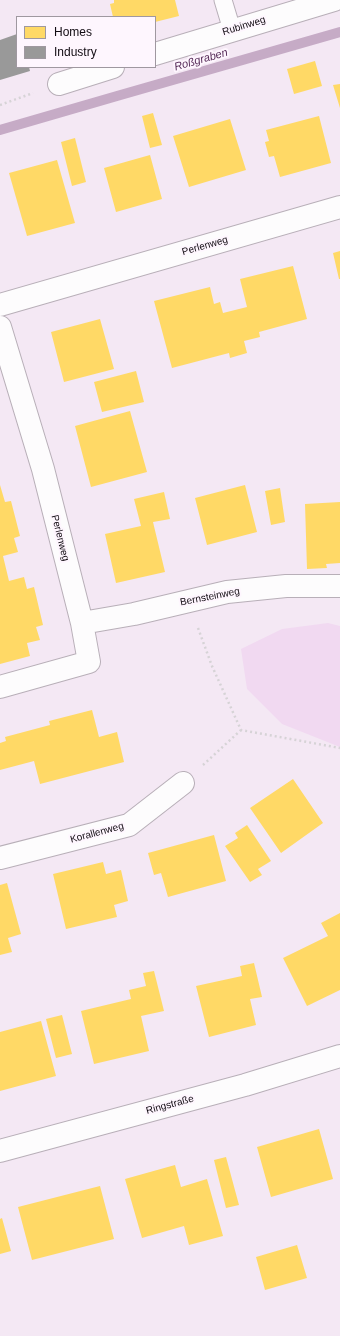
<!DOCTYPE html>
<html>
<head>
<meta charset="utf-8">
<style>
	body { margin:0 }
	#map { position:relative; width:340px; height:1336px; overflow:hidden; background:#f4e8f4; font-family:Arial,sans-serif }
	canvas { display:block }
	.legend { position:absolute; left:16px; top:16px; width:140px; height:52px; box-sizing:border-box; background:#fef6fe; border:1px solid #9f98a0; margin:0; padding:5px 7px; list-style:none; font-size:12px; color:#110b12 }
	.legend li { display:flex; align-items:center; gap:8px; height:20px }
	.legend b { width:20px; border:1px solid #9f98a0 }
</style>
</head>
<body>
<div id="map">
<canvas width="340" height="1336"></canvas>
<ul class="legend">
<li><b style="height:11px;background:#ffd966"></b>Homes</li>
<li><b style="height:11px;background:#999"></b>Industry</li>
</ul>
</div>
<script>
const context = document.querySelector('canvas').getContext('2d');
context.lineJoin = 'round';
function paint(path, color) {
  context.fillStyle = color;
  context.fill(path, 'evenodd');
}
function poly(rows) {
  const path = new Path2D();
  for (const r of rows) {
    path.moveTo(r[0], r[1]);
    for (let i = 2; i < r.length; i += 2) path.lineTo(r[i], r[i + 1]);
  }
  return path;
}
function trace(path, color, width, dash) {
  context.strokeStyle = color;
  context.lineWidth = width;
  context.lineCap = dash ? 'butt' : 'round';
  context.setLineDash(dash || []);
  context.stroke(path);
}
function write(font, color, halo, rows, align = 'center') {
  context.font = font + ' Arial,sans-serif';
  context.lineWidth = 4;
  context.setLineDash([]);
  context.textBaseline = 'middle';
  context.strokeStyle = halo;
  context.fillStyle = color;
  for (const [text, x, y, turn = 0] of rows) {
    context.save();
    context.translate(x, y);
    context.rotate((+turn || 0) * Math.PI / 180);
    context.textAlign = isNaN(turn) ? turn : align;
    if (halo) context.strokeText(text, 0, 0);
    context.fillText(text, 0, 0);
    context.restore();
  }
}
const green = poly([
	[328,623,340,626,340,747,282,724,247,689,241,649,282,629]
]);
const homes = poly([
	[114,0,175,0,179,16,155,22,155,17,113,17,110,4,114,3],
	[315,61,322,86,294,94,287,69],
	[340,84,340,108,333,85],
	[153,113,162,145,150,148,142,116],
	[319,116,331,163,280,177,274,156,269,157,265,142,269,141,266,130],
	[230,119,246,170,189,187,173,136],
	[75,138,86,182,72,186,61,142],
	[150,155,162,199,116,212,104,168],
	[57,160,75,223,27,236,9,173],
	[340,251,340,279,339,279,333,253],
	[293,266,307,319,259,332,260,337,244,341,247,353,230,358,229,353,172,368,154,301,210,287,214,304,220,302,223,313,247,307,240,279],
	[100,319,114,369,64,382,51,332],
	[136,371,144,402,102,412,94,382],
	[130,411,147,472,91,487,75,426],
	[0,485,5,502,11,501,20,536,14,538,18,552,3,556,9,581,24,577,27,589,34,587,43,625,36,627,40,640,27,643,30,656,0,664],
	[245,485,257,532,207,545,195,498],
	[280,488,285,522,271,525,265,491],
	[164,492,170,519,153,522,165,572,116,583,105,534,141,526,134,499],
	[340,502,340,563,326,564,327,568,307,569,305,504],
	[92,710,99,737,117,732,124,762,40,784,34,761,0,770,0,743,6,741,5,737,50,725,49,721],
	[293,779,323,823,281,853,250,808],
	[247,825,271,861,258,869,262,875,250,882,225,846,238,838,235,833],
	[214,835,226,881,168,897,161,873,154,875,148,853],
	[103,862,106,874,121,870,128,901,114,905,117,917,66,929,53,874],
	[7,883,21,934,8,938,12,952,0,955,0,885],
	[340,913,340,990,307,1006,283,958,328,936,321,923],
	[254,963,262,997,250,999,256,1025,209,1037,196,986,242,976,240,966],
	[154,971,164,1011,141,1016,149,1051,94,1064,81,1011,131,999,129,990,146,986,143,973],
	[62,1015,72,1054,56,1058,46,1019],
	[41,1021,56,1076,0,1091,0,1032],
	[319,1129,333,1179,271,1197,257,1147],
	[226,1157,239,1205,226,1208,214,1160],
	[175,1165,181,1187,207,1179,223,1236,189,1245,184,1226,142,1238,125,1179],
	[100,1186,114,1239,32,1260,18,1207],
	[2,1218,11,1251,0,1254,0,1219],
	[297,1245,307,1278,265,1290,256,1257]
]);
const industry = poly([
	[17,34,17,67,29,67,30,71,0,80,0,40]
]);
const stream = poly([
	[0,130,117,96,340,32]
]);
const path = poly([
	[0,105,33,93],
	[198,628,212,666,241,730,340,748],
	[203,765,241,730]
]);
const lane = poly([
	[223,0,232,30]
]);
const street = poly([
	[155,54,334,0],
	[59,84,113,67],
	[0,305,340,207],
	[0,327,43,469,82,623,89,662,0,687],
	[82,623,134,614,227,592,286,586,340,586],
	[0,858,129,825,183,783],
	[0,1151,245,1085,340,1056]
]);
const streetNames = [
	["Rubinweg",244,26,-17],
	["Perlenweg",205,246,-16],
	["Perlenweg",60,538,76],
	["Bernsteinweg",210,597,-11],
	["Korallenweg",97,833,-15],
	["Ringstraße",170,1105,-15]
];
const waterNames = [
	["Roßgraben",201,60,-16]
];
paint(green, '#f1d9f1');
paint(homes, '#ffd966');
paint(industry, '#999');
trace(stream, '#c6abc6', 10);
trace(lane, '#b8afb8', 19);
trace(street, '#b8afb8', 24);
trace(path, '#d6d3d6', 2.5, [2, 3]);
trace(lane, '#fdfcfd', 17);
trace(street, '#fdfcfd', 22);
write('10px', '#110b12', '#fef6fe', streetNames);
write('italic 11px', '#562b58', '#fef6fe', waterNames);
</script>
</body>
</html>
